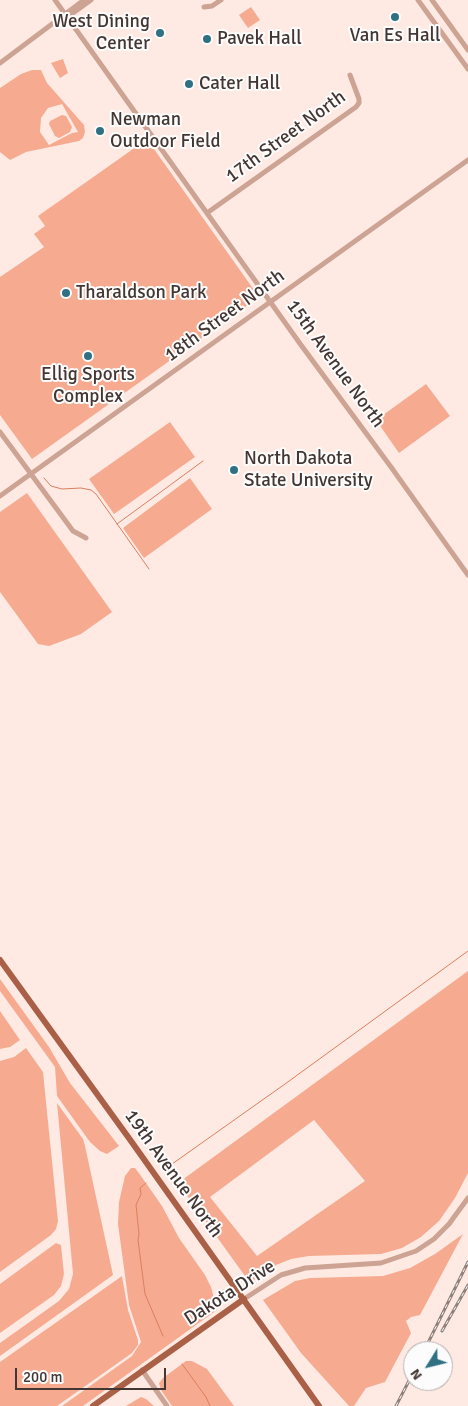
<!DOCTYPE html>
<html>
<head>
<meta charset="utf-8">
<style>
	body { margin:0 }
	#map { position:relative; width:468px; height:1406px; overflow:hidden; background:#feeae3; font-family:Signika,sans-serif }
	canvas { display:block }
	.north { position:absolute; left:403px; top:1341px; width:50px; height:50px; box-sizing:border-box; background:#fcfcfc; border:1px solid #b2adac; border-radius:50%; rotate:234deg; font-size:14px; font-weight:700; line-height:20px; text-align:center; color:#443733 }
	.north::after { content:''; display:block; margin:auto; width:18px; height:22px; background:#2f7083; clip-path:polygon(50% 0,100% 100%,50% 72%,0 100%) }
	.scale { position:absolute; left:15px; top:1368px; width:151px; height:22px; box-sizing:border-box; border:2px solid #443733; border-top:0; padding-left:6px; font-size:15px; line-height:18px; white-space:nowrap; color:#443733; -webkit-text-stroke:4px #fcfcfc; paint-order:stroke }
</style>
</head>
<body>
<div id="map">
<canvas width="468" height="1406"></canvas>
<div class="north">N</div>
<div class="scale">200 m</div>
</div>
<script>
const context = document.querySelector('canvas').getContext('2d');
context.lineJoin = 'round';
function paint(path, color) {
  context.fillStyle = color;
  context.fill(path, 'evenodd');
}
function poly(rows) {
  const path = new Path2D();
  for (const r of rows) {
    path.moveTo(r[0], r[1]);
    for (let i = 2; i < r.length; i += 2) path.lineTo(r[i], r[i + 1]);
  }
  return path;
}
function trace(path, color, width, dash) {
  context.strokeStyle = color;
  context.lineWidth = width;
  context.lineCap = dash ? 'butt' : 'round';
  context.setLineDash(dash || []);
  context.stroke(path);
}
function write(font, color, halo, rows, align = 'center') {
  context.font = font + ' Signika,sans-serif';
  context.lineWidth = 4;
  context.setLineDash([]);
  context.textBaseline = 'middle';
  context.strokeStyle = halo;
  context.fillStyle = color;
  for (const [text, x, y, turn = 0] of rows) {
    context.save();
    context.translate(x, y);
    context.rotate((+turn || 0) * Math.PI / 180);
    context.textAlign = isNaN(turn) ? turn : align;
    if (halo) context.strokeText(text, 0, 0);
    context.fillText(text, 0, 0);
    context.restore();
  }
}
const green = poly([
	[251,7,260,20,248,28,239,15],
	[63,59,68,73,60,78,51,63],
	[32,70,41,70,47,83,84,125,85,132,83,138,79,141,26,152,10,160,0,152,0,88,21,74],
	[62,104,78,132,72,133,49,145,40,132,41,118,48,108],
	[62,115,66,116,72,127,70,132,59,138,55,136,49,124,50,121],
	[143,142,146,147,154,149,259,297,32,459,0,415,0,277,44,247,34,234,45,226,38,216],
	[426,384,450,416,399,453,376,420],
	[170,422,195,457,114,514,89,479],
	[190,478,212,509,144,558,123,528],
	[27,493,112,612,81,634,49,646,38,644,0,592,0,512],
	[468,971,468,1173,455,1198,439,1221,421,1237,402,1248,381,1254,309,1256,291,1259,276,1265,250,1283,178,1183],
	[314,1120,365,1181,257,1256,210,1197],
	[0,979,49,1047,70,1083,119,1146,107,1154,100,1151,90,1142,57,1096,55,1067,0,991],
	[0,1011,20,1040,10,1047,0,1049],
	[26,1048,43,1072,58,1221,56,1229,51,1235,0,1272,0,1061,14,1057],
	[57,1103,83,1139,85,1146,113,1275,0,1356,0,1343,59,1301,69,1289,73,1274],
	[131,1168,135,1168,141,1176,162,1206,179,1238,205,1275,211,1287,217,1310,83,1406,62,1406,132,1356,141,1342,129,1305,118,1224,119,1202,125,1176],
	[463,1234,420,1315,411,1317,406,1321,411,1333,385,1382,366,1388,354,1406,349,1406,301,1353,263,1300,295,1281,310,1278,383,1276,410,1268,435,1254],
	[56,1243,61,1245,64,1274,61,1286,54,1295,0,1333,0,1284],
	[122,1276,128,1310,138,1340,138,1345,132,1353,57,1406,0,1406,0,1362],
	[186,1361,192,1361,207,1369,234,1406,172,1406,161,1390,159,1383,163,1378],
	[141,1397,146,1399,154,1406,126,1406]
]);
const stream = poly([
	[44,478,51,486,62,489,81,488,91,490,96,494,149,569],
	[117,524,203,461],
	[165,1169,285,1084,468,951],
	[146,1183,140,1188,141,1194,136,1205,139,1234,138,1240,145,1294,163,1336],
	[182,1364,206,1397,210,1406]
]);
const minor = poly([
	[55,0,301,345,391,467,468,575],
	[418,0,468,69],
	[432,0,468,50],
	[204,7,212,6,221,0],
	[66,15,73,13,91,0],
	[0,63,84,0],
	[207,213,356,107,359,103,359,99,350,75],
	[0,432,73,531,86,538],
	[0,496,468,160],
	[244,1299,281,1275,305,1268,381,1263,416,1251,434,1239,449,1224,468,1198],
	[142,1370,167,1406]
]);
const major = poly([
	[0,960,131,1141,319,1406],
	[93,1406,244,1299]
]);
const rail = poly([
	[442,1331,468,1285],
	[424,1351,468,1262],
	[396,1406,413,1373]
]);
const markers = [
	[395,17,5,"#2f7083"],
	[160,33,5,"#2f7083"],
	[207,39,5,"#2f7083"],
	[189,84,5,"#2f7083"],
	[100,131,5,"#2f7083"],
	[66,293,5,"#2f7083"],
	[88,356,5,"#2f7083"],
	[234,470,5,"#2f7083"]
];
const poiNames = [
	["West Dining",150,22,"right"],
	["Center",150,44,"right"],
	["Van Es Hall",395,36,"center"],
	["Pavek Hall",217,39],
	["Cater Hall",199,84],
	["Newman",110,120],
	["Outdoor Field",110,142],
	["Tharaldson Park",76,293],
	["Ellig Sports",88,375,"center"],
	["Complex",88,397,"center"],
	["North Dakota",244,459],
	["State University",244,481]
];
const streetNames = [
	["17th Street North",286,137,-36],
	["18th Street North",225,316,-36],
	["15th Avenue North",335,364,54],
	["19th Avenue North",173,1174,54],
	["Dakota Drive",230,1293,-33]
];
paint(green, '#f6ab90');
trace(stream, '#da7f5f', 1);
trace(minor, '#cda394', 5);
trace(major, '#aa6046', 6);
trace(rail, '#90807b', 3);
trace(rail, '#fcfcfc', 1, [4]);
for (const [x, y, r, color] of markers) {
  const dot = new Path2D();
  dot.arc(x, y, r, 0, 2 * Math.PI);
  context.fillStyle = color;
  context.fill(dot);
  trace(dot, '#fcfcfc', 2);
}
write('19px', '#443733', '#fcfcfc', poiNames, 'left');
write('19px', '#443733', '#fcfcfc', streetNames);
</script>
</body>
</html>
